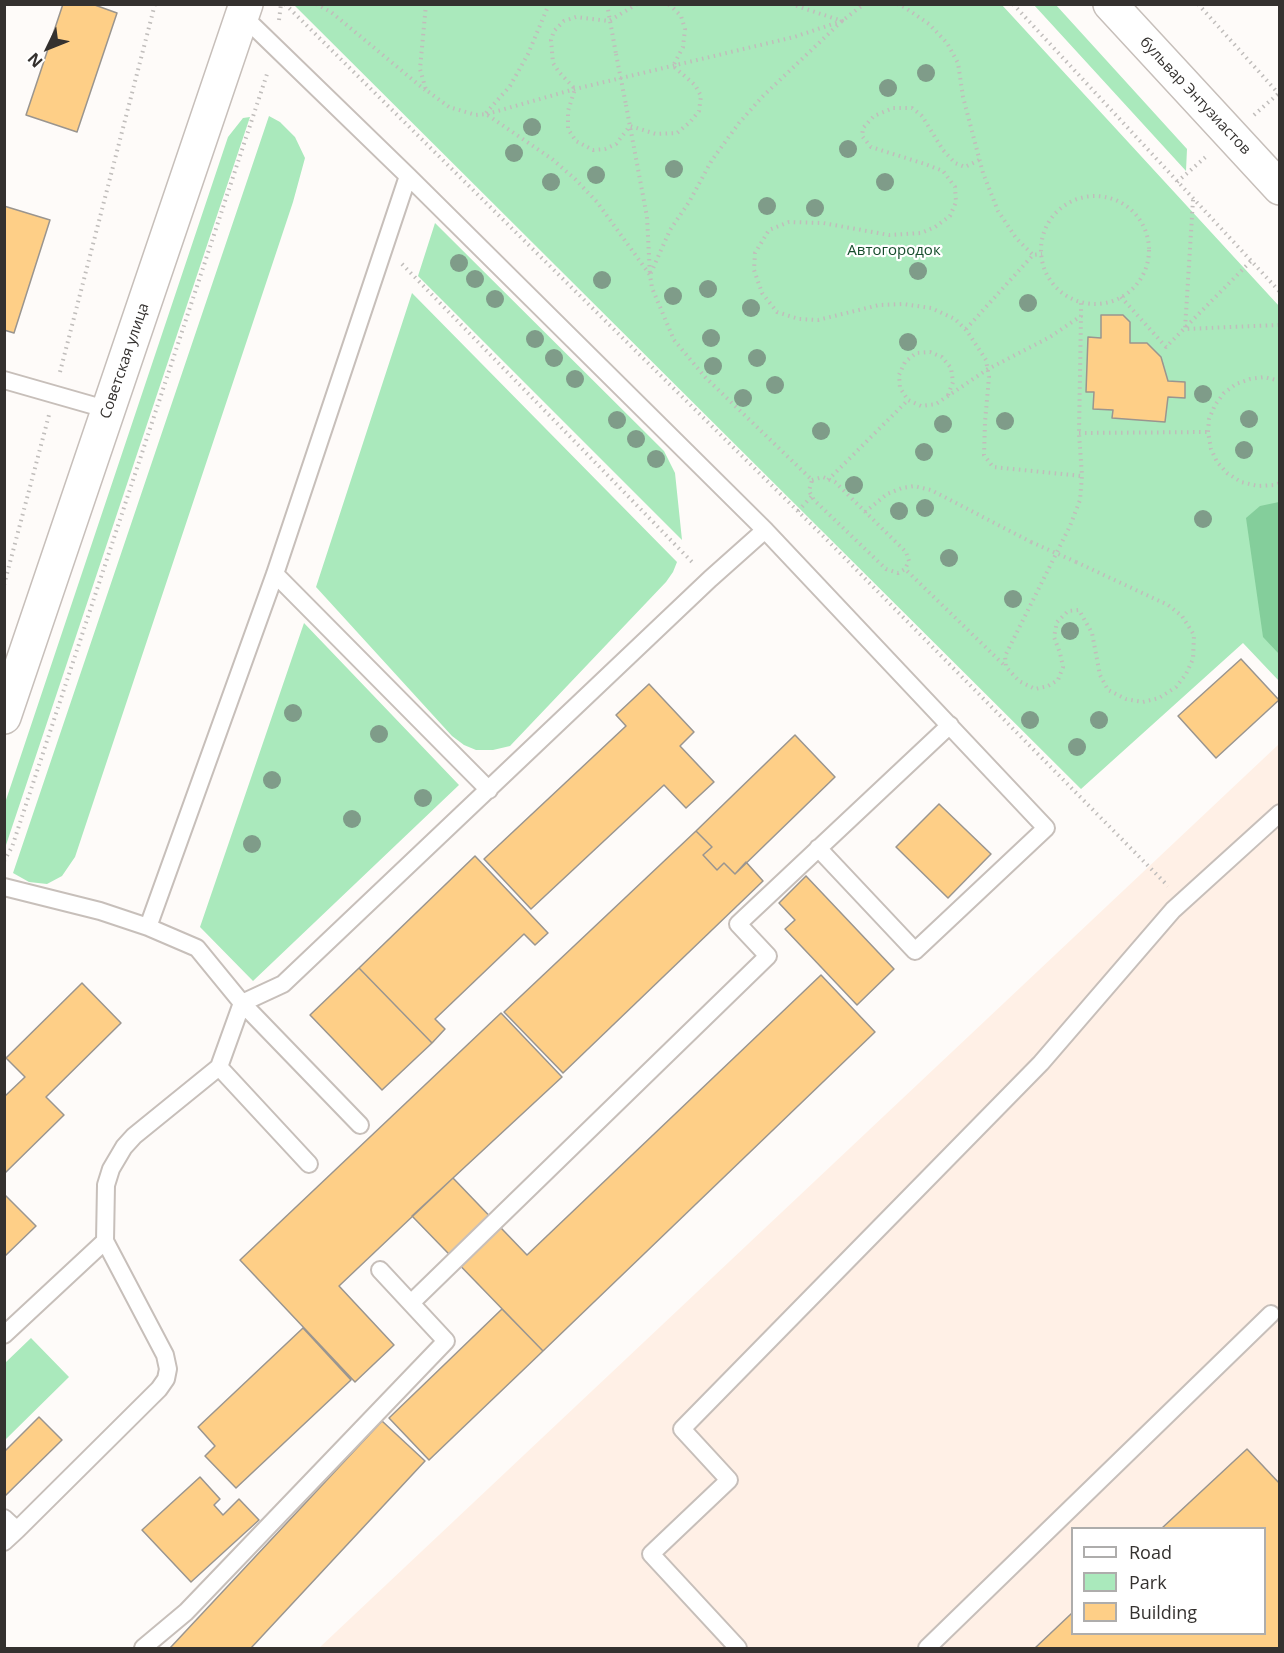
<!DOCTYPE html>
<html>
<head>
<meta charset="utf-8">
<style>
	body { margin:0 }
	#map { position:relative; width:1284px; height:1653px; overflow:hidden; background:#fefbf9; font-family:"Open Sans",sans-serif }
	canvas { display:block }
	.frame { position:absolute; inset:0; border:6px solid #34312f; pointer-events:none }
	.legend { position:absolute; left:1071px; top:1527px; width:195px; height:108px; box-sizing:border-box; background:#fff; border:2px solid #aeadac; margin:0; padding:8px 10px; list-style:none; font-size:18px; color:#34312f }
	.legend li { display:flex; align-items:center; gap:12px; height:30px }
	.legend b { width:30px; border:2px solid #aeadac }
	.north { position:absolute; left:18px; top:18px; width:60px; height:60px; -webkit-text-stroke:4px #fff; paint-order:stroke; rotate:227deg; font-size:16px; font-weight:700; line-height:24px; text-align:center; color:#34312f }
	.north::after { content:''; display:block; margin:auto; width:21px; height:27px; background:#34312f; clip-path:polygon(50% 0,100% 100%,50% 72%,0 100%) }
</style>
</head>
<body>
<div id="map">
<canvas width="1284" height="1653"></canvas>
<div class="frame"></div>
<ul class="legend">
<li><b style="height:8px;background:#fff"></b>Road</li>
<li><b style="height:16px;background:#aae9bc"></b>Park</li>
<li><b style="height:16px;background:#fecf87"></b>Building</li>
</ul>
<div class="north">N</div>
</div>
<script>
const context = document.querySelector('canvas').getContext('2d');
context.lineJoin = 'round';
function paint(path, color) {
  context.fillStyle = color;
  context.fill(path, 'evenodd');
}
function poly(rows) {
  const path = new Path2D();
  for (const r of rows) {
    if (r.length === 3) {
      path.moveTo(r[0] + r[2], r[1]);
      path.arc(r[0], r[1], r[2], 0, 2 * Math.PI);
      continue;
    }
    path.moveTo(r[0], r[1]);
    for (let i = 2; i < r.length; i += 2) path.lineTo(r[i], r[i + 1]);
  }
  return path;
}
function trace(path, color, width, dash) {
  context.strokeStyle = color;
  context.lineWidth = width;
  context.lineCap = dash ? 'butt' : 'round';
  context.setLineDash(dash || []);
  context.stroke(path);
}
function write(font, color, halo, rows, align = 'center') {
  context.font = font + ' "Open Sans",sans-serif';
  context.lineWidth = 4.5;
  context.setLineDash([]);
  context.textBaseline = 'middle';
  context.strokeStyle = halo;
  context.fillStyle = color;
  for (const [text, x, y, turn = 0] of rows) {
    context.save();
    context.translate(x, y);
    context.rotate((+turn || 0) * Math.PI / 180);
    context.textAlign = isNaN(turn) ? turn : align;
    if (halo) context.strokeText(text, 0, 0);
    context.fillText(text, 0, 0);
    context.restore();
  }
}
const built = poly([
	[1279,744,1279,1648,319,1648],
	[1072,1528,1264,1528,1264,1634,1072,1634]
]);
const green = poly([
	[294,5,1002,5,1279,306,1279,681,1243,643,1081,789],
	[1034,5,1056,5,1187,149,1186,171],
	[269,116,280,122,295,137,305,158,293,202,75,857,62,876,47,884,29,882,13,873],
	[250,117,5,848,5,803,228,137,243,118],
	[435,223,664,451,675,473,682,540,418,276],
	[412,293,677,562,673,572,666,582,510,746,493,750,476,750,464,745,452,736,316,587],
	[304,623,459,785,253,981,200,927],
	[31,1338,69,1377,5,1440,5,1363]
]);
const forest = poly([
	[1279,502,1280,502,1279,654,1263,637,1246,518,1260,506]
]);
const building = poly([
	[63,4,92,4,117,13,77,132,26,115,63,4],
	[4,206,50,220,14,333,4,330,4,206],
	[1101,315,1123,315,1130,322,1130,343,1147,343,1161,357,1168,381,1185,382,1185,398,1168,397,1165,422,1112,418,1113,410,1093,409,1094,392,1086,392,1088,337,1101,338,1101,315],
	[1241,659,1279,700,1216,758,1178,716,1241,659],
	[649,684,694,732,680,746,714,782,686,808,664,785,531,909,484,859,626,726,616,715,649,684],
	[795,735,835,777,735,874,724,863,717,870,703,855,712,847,696,831,795,735],
	[939,804,991,854,948,898,896,847,939,804],
	[696,831,712,847,703,855,717,870,724,863,735,874,746,862,763,881,563,1073,504,1012,696,831],
	[475,856,548,933,535,945,524,934,435,1019,445,1029,432,1043,359,968,475,856],
	[806,876,894,969,857,1005,785,929,795,920,779,903,806,876],
	[359,968,432,1043,382,1090,310,1015,359,968],
	[821,975,875,1032,543,1351,412,1216,453,1178,527,1255,821,975],
	[82,983,121,1023,46,1097,64,1115,4,1174,4,1097,25,1077,6,1058,82,983],
	[501,1013,562,1077,453,1178,339,1286,394,1345,355,1382,240,1260,501,1013],
	[4,1194,36,1226,4,1257,4,1194],
	[502,1309,543,1351,429,1460,389,1418,502,1309],
	[303,1328,351,1380,236,1488,205,1456,215,1446,198,1427,303,1328],
	[39,1417,62,1440,5,1496,4,1452,39,1417],
	[382,1421,425,1461,251,1648,170,1648,382,1421],
	[1247,1449,1280,1484,1280,1648,1035,1648,1072,1613,1072,1634,1264,1634,1264,1528,1162,1528,1247,1449],
	[200,1477,220,1499,214,1505,223,1515,239,1499,259,1520,191,1582,142,1530,200,1477]
]);
const path = poly([
	[285,4,831,544,1168,886],
	[316,4,331,12,425,90],
	[426,4,420,69,426,90,449,107,476,115,486,114,552,159,575,179,597,202,650,275,652,288,674,340,705,377,812,480,809,491,814,500,886,569,898,573,905,569,1006,667],
	[607,4,616,54],
	[637,4,609,21,576,17,564,21,554,31,551,40,553,63,559,72,575,89,568,111,568,129,576,141,593,150,605,149,616,144,630,126,656,134,677,133,690,122,699,111,701,96,695,85,673,66,683,47,685,29,681,16,672,7,668,4],
	[897,4,904,7,929,24,947,43,958,63,963,97,983,173,998,211,1016,238,1033,255],
	[1013,4,1280,292],
	[1198,4,1279,94],
	[279,20,281,4],
	[626,105,647,217,650,275,670,230,689,202,712,160,739,123,762,97,842,21,864,4],
	[486,113,510,86,528,54,549,4],
	[487,114,575,89,794,37,842,21,791,4],
	[1254,115,1279,93],
	[979,160,965,167,955,163,943,150,922,116,912,108,893,108,874,116,863,128,862,136,871,147,925,164,943,171,955,187,956,202,950,216,935,227,921,233,889,235,823,223,789,222,769,230,755,253,754,270,762,293,777,312,799,319,818,320,879,305,903,304,931,308,955,319,967,331,986,360,989,377,985,422,984,455,993,467,1082,476],
	[1177,182,1208,155],
	[1095,250,54],
	[1193,200,1185,329,1280,325],
	[402,264,694,564],
	[1121,297,1166,347,1251,261],
	[966,329,1033,255,1042,254],
	[60,372,155,4],
	[1280,381,1264,377,1250,379,1236,384,1224,393,1215,405,1209,419,1208,432,1211,449,1217,462,1227,473,1241,482,1258,486,1275,485,1280,483],
	[948,395,953,382,951,368,942,357,930,352,916,353,905,362,899,375,900,388,908,400,921,406,936,404,988,369,1050,337,1081,316,1081,302],
	[1079,433,1208,432],
	[812,480,823,477,835,482,906,552,909,561,905,569],
	[828,480,908,400],
	[798,511,812,496],
	[865,512,887,494,902,488,914,486,931,490,1031,542],
	[1076,562,1168,605,1182,616,1194,635,1193,659,1186,674,1176,687,1159,698,1143,702,1126,699,1108,690,1100,675,1092,633,1079,610,1068,611,1057,622,1054,637,1060,653,1063,667,1058,680,1048,686,1035,689,1019,681,1006,667,1005,656,1070,526,1080,500,1082,476,1079,433,1081,316],
	[4,585,49,415],
	[4,861,12,847,268,71]
]);
const service = poly([
	[4,380,109,410],
	[765,530,1046,828,915,951,818,848],
	[275,574,489,790],
	[4,887,100,911,148,927,197,948,242,1003,283,984,710,579,765,530,408,176,242,15],
	[148,927,275,574,408,176],
	[219,1067,309,1164],
	[411,1303,768,956,738,924,950,725],
	[4,1335,105,1241],
	[4,1518,17,1530,159,1389,166,1379,168,1369,165,1355,105,1241,106,1185,111,1169,124,1147,134,1136,219,1067,242,1003,360,1125],
	[4,1542,17,1530],
	[143,1648,186,1612,446,1341,380,1270],
	[738,1648,651,1554,729,1480,682,1429,1041,1063,1173,910,1280,813],
	[927,1648,1271,1314]
]);
const secondary = poly([
	[1110,4,1280,188],
	[4,717,246,4]
]);
const pathBridge = poly([
	[616,54,626,105],
	[1031,542,1076,562]
]);
const trees = [
	[926,73],
	[888,88],
	[532,127],
	[848,149],
	[514,153],
	[674,169],
	[596,175],
	[551,182],
	[885,182],
	[767,206],
	[815,208],
	[459,263],
	[918,271],
	[475,279],
	[602,280],
	[708,289],
	[673,296],
	[495,299],
	[1028,303],
	[751,308],
	[711,338],
	[535,339],
	[908,342],
	[554,358],
	[757,358],
	[713,366],
	[575,379],
	[775,385],
	[1203,394],
	[743,398],
	[1249,419],
	[617,420],
	[1005,421],
	[943,424],
	[821,431],
	[636,439],
	[1244,450],
	[924,452],
	[656,459],
	[854,485],
	[925,508],
	[899,511],
	[1203,519],
	[949,558],
	[1013,599],
	[1070,631],
	[293,713],
	[1030,720],
	[1099,720],
	[379,734],
	[1077,747],
	[272,780],
	[423,798],
	[352,819],
	[252,844]
];
const streetNames = [
	["бульвар Энтузиастов",1195,96,47],
	["Советская улица",125,361,-71]
];
const parkNames = [
	["Автогородок",894,251]
];
paint(built, '#fff0e6');
paint(green, '#aae9bc');
paint(forest, '#84ce9b');
paint(building, '#fecf87');
trace(building, '#9a958f', 1.5);
trace(service, '#c7bfba', 20);
trace(secondary, '#c7bfba', 36);
trace(path, '#c0bdbb', 4, [1.5, 4.5]);
trace(service, '#fff', 16);
trace(secondary, '#fff', 33);
trace(pathBridge, '#c0bdbb', 4, [1.5, 4.5]);
context.fillStyle = '#7f9c89';
for (const [x, y] of trees) {
  context.beginPath();
  context.arc(x, y, 9, 0, 2 * Math.PI);
  context.fill();
}
write('15px', '#34312f', '#fff', streetNames);
write('15px', '#174e2d', '#fff', parkNames);
</script>
</body>
</html>
